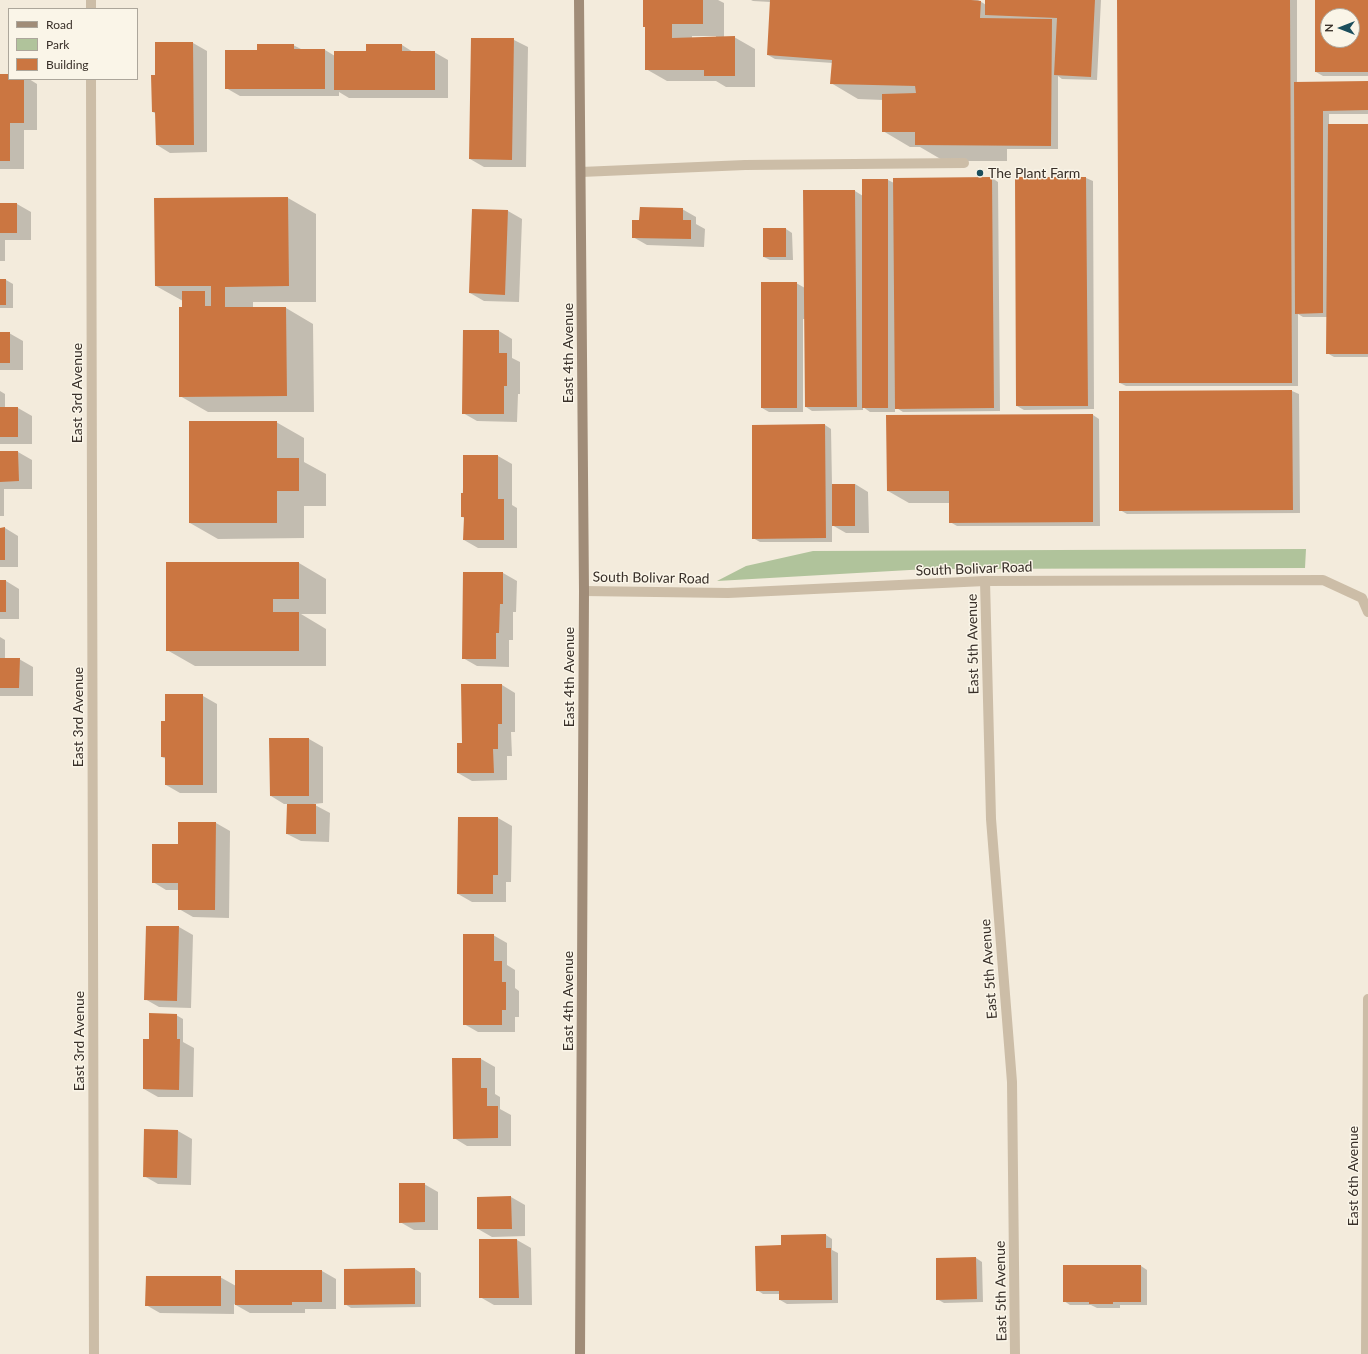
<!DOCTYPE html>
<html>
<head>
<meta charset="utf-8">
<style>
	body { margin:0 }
	#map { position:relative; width:1368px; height:1354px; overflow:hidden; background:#f3ebdc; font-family:Lato,sans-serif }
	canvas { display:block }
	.legend { position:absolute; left:8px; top:8px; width:130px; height:72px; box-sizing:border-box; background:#faf5e8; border:1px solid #aca69b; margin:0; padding:5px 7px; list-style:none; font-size:12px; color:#382f28 }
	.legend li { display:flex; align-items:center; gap:8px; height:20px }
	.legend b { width:20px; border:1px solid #aca69b }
	.north { position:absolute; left:1320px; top:8px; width:40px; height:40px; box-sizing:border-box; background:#faf5e8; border:1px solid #aca69b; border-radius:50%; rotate:270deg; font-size:11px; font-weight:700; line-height:16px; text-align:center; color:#382f28 }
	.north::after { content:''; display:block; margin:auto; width:14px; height:18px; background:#1b4e5c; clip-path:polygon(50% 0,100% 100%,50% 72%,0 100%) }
</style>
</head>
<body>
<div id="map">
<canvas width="1368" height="1354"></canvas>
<ul class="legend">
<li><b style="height:5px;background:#a08c78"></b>Road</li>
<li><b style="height:11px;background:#b0c39b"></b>Park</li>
<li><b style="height:11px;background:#cb7641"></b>Building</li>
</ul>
<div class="north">N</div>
</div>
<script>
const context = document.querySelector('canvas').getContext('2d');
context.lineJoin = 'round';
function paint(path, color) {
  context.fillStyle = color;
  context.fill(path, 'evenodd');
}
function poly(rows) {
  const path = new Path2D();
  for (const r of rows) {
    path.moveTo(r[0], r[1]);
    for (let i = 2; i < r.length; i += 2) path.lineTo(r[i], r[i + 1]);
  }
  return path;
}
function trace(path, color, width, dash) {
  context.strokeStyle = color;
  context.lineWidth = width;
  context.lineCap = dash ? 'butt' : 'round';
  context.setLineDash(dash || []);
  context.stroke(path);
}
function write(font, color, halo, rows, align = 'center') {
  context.font = font + ' Lato,sans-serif';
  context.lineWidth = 3;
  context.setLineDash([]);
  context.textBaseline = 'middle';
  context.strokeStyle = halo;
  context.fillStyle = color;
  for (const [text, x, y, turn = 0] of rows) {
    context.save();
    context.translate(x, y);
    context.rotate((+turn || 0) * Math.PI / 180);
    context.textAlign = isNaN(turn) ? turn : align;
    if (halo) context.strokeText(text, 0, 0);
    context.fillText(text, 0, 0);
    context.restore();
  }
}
const green = poly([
	[1306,549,1305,568,927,569,717,581,746,566,813,551]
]);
const shadow = poly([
	[644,0,718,0,724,3,724,37,734,37,755,49,755,87,726,87,716,81,667,81,646,69,646,27],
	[692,36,716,36,716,38,692,38],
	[751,0,1101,0,1097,80,1062,79,1058,76,1058,149,1007,149,1007,161,944,161,920,147,910,147,883,131,883,100,858,99,831,83,833,63,775,59,768,55,771,2,753,1],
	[978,0,986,0,986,5,983,3],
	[1118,0,1297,0,1297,83,1368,82,1368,114,1329,114,1329,125,1368,125,1368,357,1334,357,1327,353,1328,317,1303,317,1298,314,1298,386,1126,386,1120,383],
	[1316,0,1368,0,1368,76,1323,76,1316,72],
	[1328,16,1352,16,1352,40,1328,40],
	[514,40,528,47,526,167,484,167,470,159],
	[193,43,207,51,207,152,170,153,157,145,156,114,153,112,156,76],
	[293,45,303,50,325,50,335,56,367,52,402,45,413,52,434,52,448,60,448,98,349,98,339,92,339,96,240,96,226,88,258,51],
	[0,75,9,75,9,79,29,79,37,84,37,130,24,130,24,169,0,169],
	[992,178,998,182,1000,411,903,412,895,407,895,412,870,412,863,407,863,410,812,411,806,407,805,319,803,319,803,412,769,412,762,408,796,283,805,288,855,191,863,196,863,180,888,180,894,183],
	[1086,178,1093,181,1094,409,1024,410,1017,406],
	[288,198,316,214,316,302,253,302,253,308,286,308,313,324,314,412,208,412,180,396,183,301,156,286,155,199],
	[0,204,17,204,31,212,31,240,5,240,5,261,0,261],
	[682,209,696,217,696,224,705,229,704,247,647,245,633,237,640,221],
	[473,210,508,211,522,219,519,302,484,301,470,293],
	[786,229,792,233,793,260,770,260,764,257],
	[0,280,6,280,13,284,13,308,0,308],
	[499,331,512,339,512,358,520,362,520,394,518,394,517,422,477,421,463,413],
	[0,333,9,333,23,341,23,370,0,370],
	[0,391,5,394,5,408,18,408,32,416,32,444,0,444],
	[1292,391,1299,394,1300,513,1127,514,1120,510,1120,392],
	[1093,415,1099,419,1100,526,957,526,950,522,950,503,909,503,888,491],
	[276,422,304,438,304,462,326,474,326,506,304,506,304,538,218,539,190,523],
	[825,425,831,429,832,485,855,484,868,492,869,533,846,533,832,525,832,542,760,542,753,538],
	[0,452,18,452,32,460,32,489,4,489,4,516,0,516],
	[464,456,498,456,512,464,512,505,517,508,517,548,478,548,464,540,465,518,462,517],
	[5,528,18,536,18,567,0,567,0,529],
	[299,563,326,579,326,614,301,614,326,629,326,666,195,666,167,650],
	[503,573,517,581,516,612,513,612,513,640,509,640,509,667,477,666,463,658],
	[0,581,6,581,19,589,19,619,0,619],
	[0,637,5,640,5,659,19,659,33,667,33,696,0,696],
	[502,685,515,693,515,732,511,732,512,756,507,756,507,780,472,781,458,773],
	[203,696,217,704,217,793,180,793,166,785,166,759,162,757,166,722],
	[270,739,309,739,323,747,323,803,313,804,330,813,329,842,301,841,287,834,288,804,284,804,271,796],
	[498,818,512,826,511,882,506,882,506,902,472,902,458,894],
	[179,823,216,823,230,831,229,918,193,917,179,909,179,890,166,890,153,882,179,845],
	[179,927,193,935,191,1008,159,1007,145,999],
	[493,935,507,943,507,965,515,970,515,988,519,991,519,1017,515,1017,515,1032,478,1032,464,1024],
	[176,1015,183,1019,183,1042,194,1048,193,1097,158,1097,144,1089,150,1040],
	[481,1059,495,1067,495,1094,500,1097,500,1109,511,1115,511,1146,467,1146,454,1138],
	[145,1130,178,1131,192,1139,191,1185,158,1184,144,1176],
	[424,1184,438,1192,438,1230,414,1230,400,1222],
	[511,1197,525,1205,525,1236,492,1237,478,1229],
	[826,1235,832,1239,832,1250,838,1253,838,1303,787,1304,780,1300,780,1294,763,1294,757,1290,782,1246],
	[517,1240,531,1248,532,1305,494,1305,480,1297],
	[976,1258,982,1262,983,1302,944,1303,937,1299],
	[1141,1266,1147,1270,1147,1305,1120,1305,1120,1308,1097,1308,1091,1305,1070,1305,1064,1301],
	[415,1269,421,1273,421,1307,351,1308,345,1304],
	[236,1271,322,1271,336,1279,336,1309,305,1309,305,1313,250,1313,234,1304,234,1314,160,1313,146,1305,220,1277,236,1286]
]);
const building = poly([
	[643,0,703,0,703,24,672,24,672,38,735,36,735,76,704,76,704,70,645,70,645,27,643,27],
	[770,0,971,0,981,1,980,18,1052,19,1051,146,915,145,915,132,882,132,882,94,916,93,915,86,830,84,832,60,767,55],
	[985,0,1095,0,1091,77,1054,75,1057,18,985,15],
	[1117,0,1290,0,1292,383,1119,383],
	[1315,0,1368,0,1368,72,1315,72],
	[1328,16,1352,16,1352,40,1328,40],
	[471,38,514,38,512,160,469,159],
	[155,42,193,42,194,145,156,145,155,112,152,112,151,75,155,75],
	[257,44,294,44,294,49,325,49,325,89,225,89,225,50,257,50],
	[366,44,402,44,402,51,435,51,435,90,334,90,334,51,366,51],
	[0,74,9,74,9,79,24,79,24,123,10,123,10,161,0,161],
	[1368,81,1368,110,1323,111,1323,313,1295,314,1294,82],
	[1328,124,1368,124,1368,354,1326,354],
	[992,177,994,408,895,409,893,178],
	[1015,177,1086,177,1088,406,1016,406],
	[862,179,888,179,888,408,862,408],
	[803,190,855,190,857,407,805,407],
	[288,197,289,286,225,287,225,307,286,307,287,396,179,397,179,307,182,307,182,291,205,291,205,306,211,306,211,286,155,286,154,198],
	[0,203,17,203,17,233,0,233],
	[640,207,683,208,683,220,691,220,691,239,632,238,632,220,639,220],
	[472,209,508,210,505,295,469,293],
	[763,228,786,228,786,257,763,257],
	[0,279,6,279,6,305,0,305],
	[761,282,797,282,797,408,761,408],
	[463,330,499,330,499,353,507,353,507,386,504,386,504,414,462,414],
	[0,332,10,332,10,363,0,363],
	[1292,390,1293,510,1119,511,1119,391],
	[0,407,18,407,18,437,0,437],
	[1093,414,1093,522,949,523,949,491,887,491,886,415],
	[189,421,277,421,277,458,299,458,299,491,277,491,277,523,189,523],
	[825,424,826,538,752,539,752,425],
	[0,451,18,451,19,481,0,482],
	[463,455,498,455,498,499,504,499,504,540,463,540,464,517,461,517,461,493,463,493],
	[832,484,855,484,855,526,832,526],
	[5,527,5,560,0,560,0,528],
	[166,562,299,562,299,599,273,599,273,612,299,612,299,651,166,651],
	[463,572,503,572,503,604,500,604,499,633,496,633,496,659,462,659],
	[0,580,6,580,6,612,0,612],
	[0,658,20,658,19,688,0,688],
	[461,684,502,684,502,724,498,724,498,749,493,749,494,773,457,773,457,743,462,743],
	[165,694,203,694,203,785,165,785,165,757,161,757,161,721,165,721],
	[269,738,309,738,309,796,270,796],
	[287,804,316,804,316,834,286,834],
	[458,817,498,817,498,875,493,875,493,894,457,894],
	[178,822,216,822,215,910,178,910,178,883,152,883,152,844,178,844],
	[146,926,179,926,177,1001,144,1000],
	[463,934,494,934,494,961,502,961,502,982,506,982,506,1010,502,1010,502,1025,463,1025],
	[149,1013,177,1014,177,1039,180,1039,179,1090,143,1089,143,1039,149,1039],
	[452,1058,481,1058,481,1088,487,1088,487,1106,498,1106,498,1138,453,1139],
	[144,1129,178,1130,177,1178,143,1177],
	[399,1183,425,1183,425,1222,399,1223],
	[511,1196,512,1229,477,1229,477,1197],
	[826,1234,826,1248,831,1248,832,1300,779,1300,779,1291,756,1291,755,1246,781,1245,781,1235],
	[479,1239,517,1239,519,1298,479,1298],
	[976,1257,977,1299,936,1300,936,1258],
	[1063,1265,1141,1265,1141,1302,1113,1302,1113,1304,1089,1304,1089,1302,1063,1302],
	[415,1268,415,1304,344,1305,344,1269],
	[235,1270,322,1270,322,1302,292,1302,292,1305,235,1305],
	[146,1276,221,1276,221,1306,145,1306]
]);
const lane = poly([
	[581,172,745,165,964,163]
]);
const street = poly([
	[91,0,91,9],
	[91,79,94,1354],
	[985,581,991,819,1012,1082,1015,1354],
	[584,591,728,593,985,581,1323,580,1362,598,1368,612],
	[1366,1354,1368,999]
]);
const secondary = poly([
	[579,0,584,591,580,1354]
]);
const markers = [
	[980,173,4,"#1b4e5c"]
];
const poiNames = [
	["The Plant Farm",988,173]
];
const streetNames = [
	["East 4th Avenue",568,353,-90],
	["East 3rd Avenue",77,393,-90],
	["South Bolivar Road",974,569,-2],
	["South Bolivar Road",651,578,1],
	["East 5th Avenue",973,644,-91],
	["East 4th Avenue",569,677,-90],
	["East 3rd Avenue",78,717,-90],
	["East 5th Avenue",989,969,-94],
	["East 4th Avenue",568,1001,-90],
	["East 3rd Avenue",79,1041,-90],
	["East 6th Avenue",1353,1176,-90],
	["East 5th Avenue",1001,1291,-91]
];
paint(green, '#b0c39b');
paint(shadow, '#0003');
paint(building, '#cb7641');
trace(lane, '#ccbda7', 10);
trace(street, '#ccbda7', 10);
trace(secondary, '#a08c78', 10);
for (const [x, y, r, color] of markers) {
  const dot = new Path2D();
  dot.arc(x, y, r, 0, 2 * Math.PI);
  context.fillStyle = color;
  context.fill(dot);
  trace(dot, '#faf5e8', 1.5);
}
write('14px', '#382f28', '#faf5e8', poiNames, 'left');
write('14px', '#382f28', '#faf5e8', streetNames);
</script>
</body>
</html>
